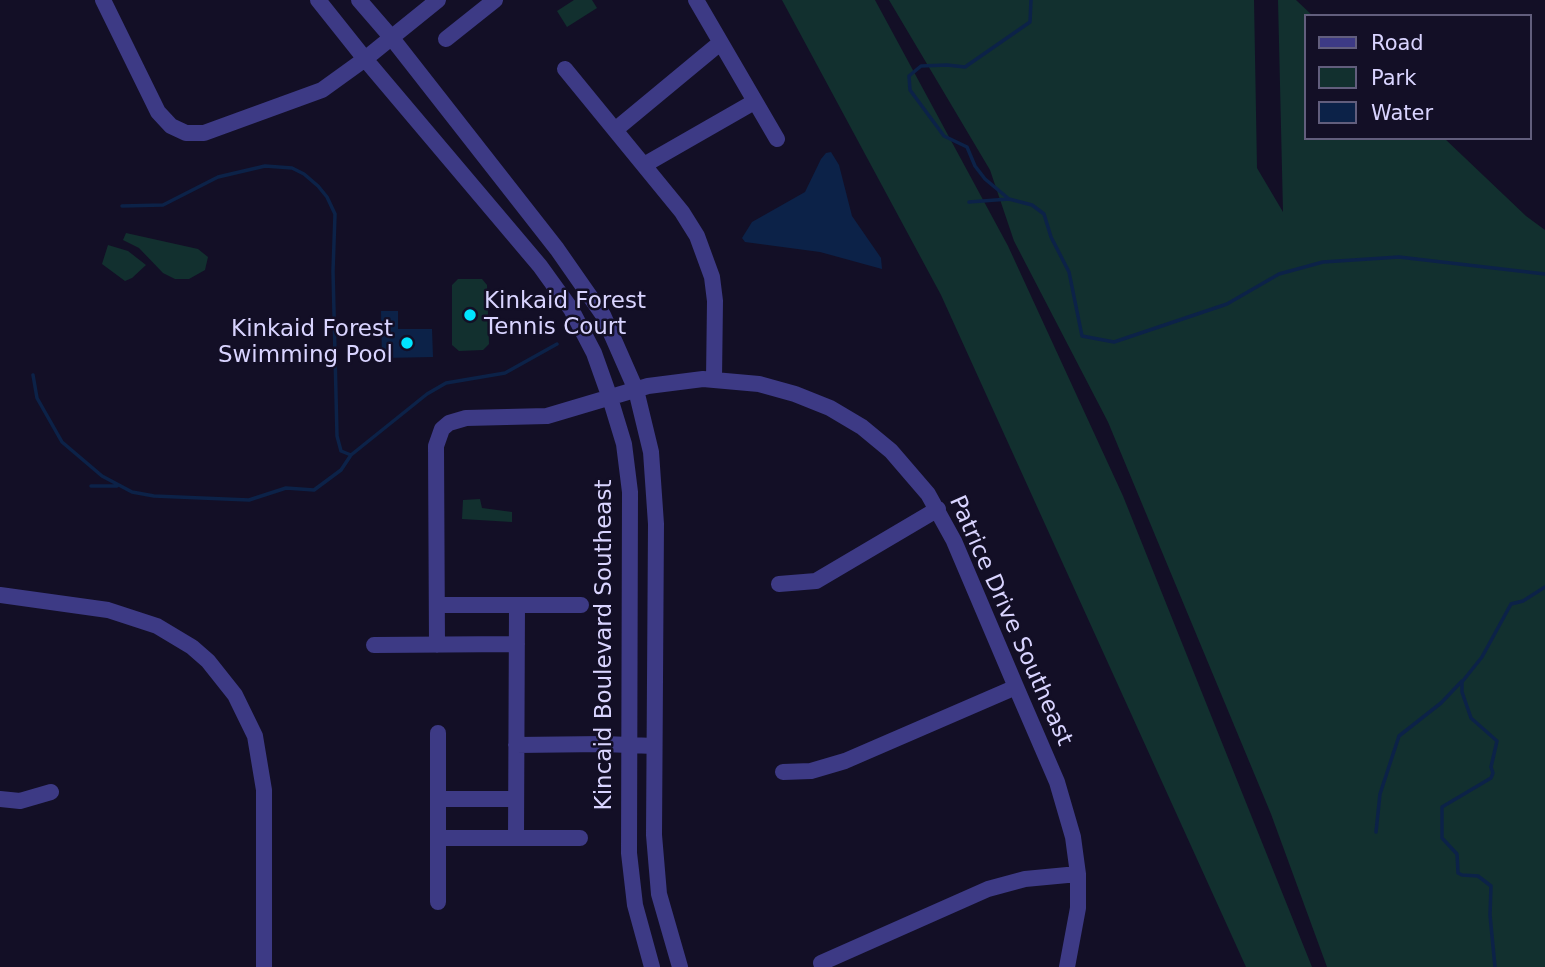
<!DOCTYPE html>
<html>
<head>
<meta charset="utf-8">
<style>
	body { margin:0 }
	#map { position:relative; width:1545px; height:967px; overflow:hidden; background:#130f26; font-family:"DejaVu Sans",sans-serif }
	canvas { display:block }
	.legend { position:absolute; left:1304px; top:14px; width:228px; height:126px; box-sizing:border-box; background:#130f26; border:2px solid #625e7d; margin:0; padding:9px 12px; list-style:none; font-size:21px; color:#d9d4ff }
	.legend li { display:flex; align-items:center; gap:14px; height:35px }
	.legend b { width:35px; border:2px solid #625e7d }
</style>
</head>
<body>
<div id="map">
<canvas width="1545" height="967"></canvas>
<ul class="legend">
<li><b style="height:9px;background:#3d3a85"></b>Road</li>
<li><b style="height:19px;background:#12302f"></b>Park</li>
<li><b style="height:19px;background:#0c2248"></b>Water</li>
</ul>
</div>
<script>
const context = document.querySelector('canvas').getContext('2d');
context.lineJoin = 'round';
function paint(path, color) {
  context.fillStyle = color;
  context.fill(path, 'evenodd');
}
function poly(rows) {
  const path = new Path2D();
  for (const r of rows) {
    path.moveTo(r[0], r[1]);
    for (let i = 2; i < r.length; i += 2) path.lineTo(r[i], r[i + 1]);
  }
  return path;
}
function trace(path, color, width, dash) {
  context.strokeStyle = color;
  context.lineWidth = width;
  context.lineCap = dash ? 'butt' : 'round';
  context.setLineDash(dash || []);
  context.stroke(path);
}
function write(font, color, halo, rows, align = 'center') {
  context.font = font + ' "DejaVu Sans",sans-serif';
  context.lineWidth = 5;
  context.setLineDash([]);
  context.textBaseline = 'middle';
  context.strokeStyle = halo;
  context.fillStyle = color;
  for (const [text, x, y, turn = 0] of rows) {
    context.save();
    context.translate(x, y);
    context.rotate((+turn || 0) * Math.PI / 180);
    context.textAlign = isNaN(turn) ? turn : align;
    if (halo) context.strokeText(text, 0, 0);
    context.fillText(text, 0, 0);
    context.restore();
  }
}
const green = poly([
	[574,0,592,0,597,8,567,27,557,11],
	[782,0,875,0,1008,246,1123,496,1312,967,1246,967,941,295],
	[889,0,1254,0,1257,168,1283,212,1278,0,1296,0,1313,16,1305,16,1305,138,1444,138,1526,216,1545,230,1545,967,1327,967,1271,814,1108,422,1014,241,990,170],
	[126,233,198,249,208,257,205,270,189,279,175,279,163,273,139,248,123,240],
	[108,245,128,251,146,265,132,278,125,281,102,264],
	[458,279,482,279,487,285,489,344,483,350,459,351,452,345,452,285],
	[480,499,482,508,512,512,512,522,462,519,463,500]
]);
const water = poly([
	[831,152,839,165,852,216,881,258,882,269,820,252,745,242,742,238,752,222,805,192,821,159,826,153],
	[381,311,398,311,398,329,432,329,433,357,382,358]
]);
const stream = poly([
	[1031,0,1030,22,965,67,947,65,921,66,909,76,910,90,944,136,967,147,975,166,985,179,1009,199,1032,205,1044,214,1051,237,1069,272,1082,336,1114,342,1227,304,1279,274,1323,262,1399,257,1545,274],
	[969,202,1009,199],
	[122,206,163,205,218,177,265,166,292,168,304,174,318,186,327,197,335,214,333,271,337,436,341,451,351,455],
	[33,375,37,398,62,442,102,476,132,492,154,496,249,500,286,488,314,490,341,470,351,455,427,394,446,383,505,373,557,344],
	[91,486,117,486],
	[1376,832,1380,794,1399,736,1441,703,1462,681],
	[1495,967,1490,915,1491,886,1478,876,1462,875,1458,873,1457,854,1442,838,1442,807,1491,778,1493,773,1491,767,1497,741,1471,718,1462,692,1462,682,1482,657,1511,604,1523,601,1545,587]
]);
const minor = poly([
	[103,0,158,112,171,126,186,133,204,133,322,90,365,59,438,0],
	[318,0,365,59,540,266,571,309,594,353,610,398,624,444,630,492,629,853,635,905,652,967],
	[359,0,391,37,557,249,603,315,636,390,651,452,656,524,654,835,659,894,680,967],
	[696,0,777,139],
	[446,39,495,0],
	[565,69,682,212,697,236,712,277,715,301,714,379],
	[615,130,720,43],
	[644,165,754,102],
	[779,584,816,581,938,509],
	[0,595,108,610,157,626,192,647,208,661,235,695,255,736,264,790,264,967],
	[437,605,581,605],
	[374,645,517,644],
	[437,645,436,446,442,429,449,423,466,418,547,416,648,386,703,379,759,384,795,394,830,408,862,427,891,451,928,494,954,541,1016,687,1057,782,1073,837,1078,874,1078,908,1067,967],
	[438,733,438,902],
	[516,745,604,744,654,746],
	[783,772,811,771,845,761,1016,687],
	[0,799,20,801,51,792],
	[438,799,516,799],
	[438,838,580,838],
	[516,838,517,605],
	[821,963,988,889,1025,879,1078,874]
]);
const markers = [
	[470,315,7,"#00e5ff"],
	[407,343,7,"#00e5ff"]
];
const poiNames = [
	["Kinkaid Forest",484,302],
	["Tennis Court",484,328],
	["Kinkaid Forest",393,330,"right"],
	["Swimming Pool",393,356,"right"]
];
const streetNames = [
	["Patrice Drive Southeast",1010,621,66],
	["Kincaid Boulevard Southeast",605,645,-90]
];
paint(green, '#12302f');
paint(water, '#0c2248');
trace(stream, '#0c2248', 3.5);
trace(minor, '#3d3a85', 16);
for (const [x, y, r, color] of markers) {
  const dot = new Path2D();
  dot.arc(x, y, r, 0, 2 * Math.PI);
  context.fillStyle = color;
  context.fill(dot);
  trace(dot, '#130f26', 2.5);
}
write('23px', '#d9d4ff', '#130f26', poiNames, 'left');
write('23px', '#d9d4ff', '#130f26', streetNames);
</script>
</body>
</html>
